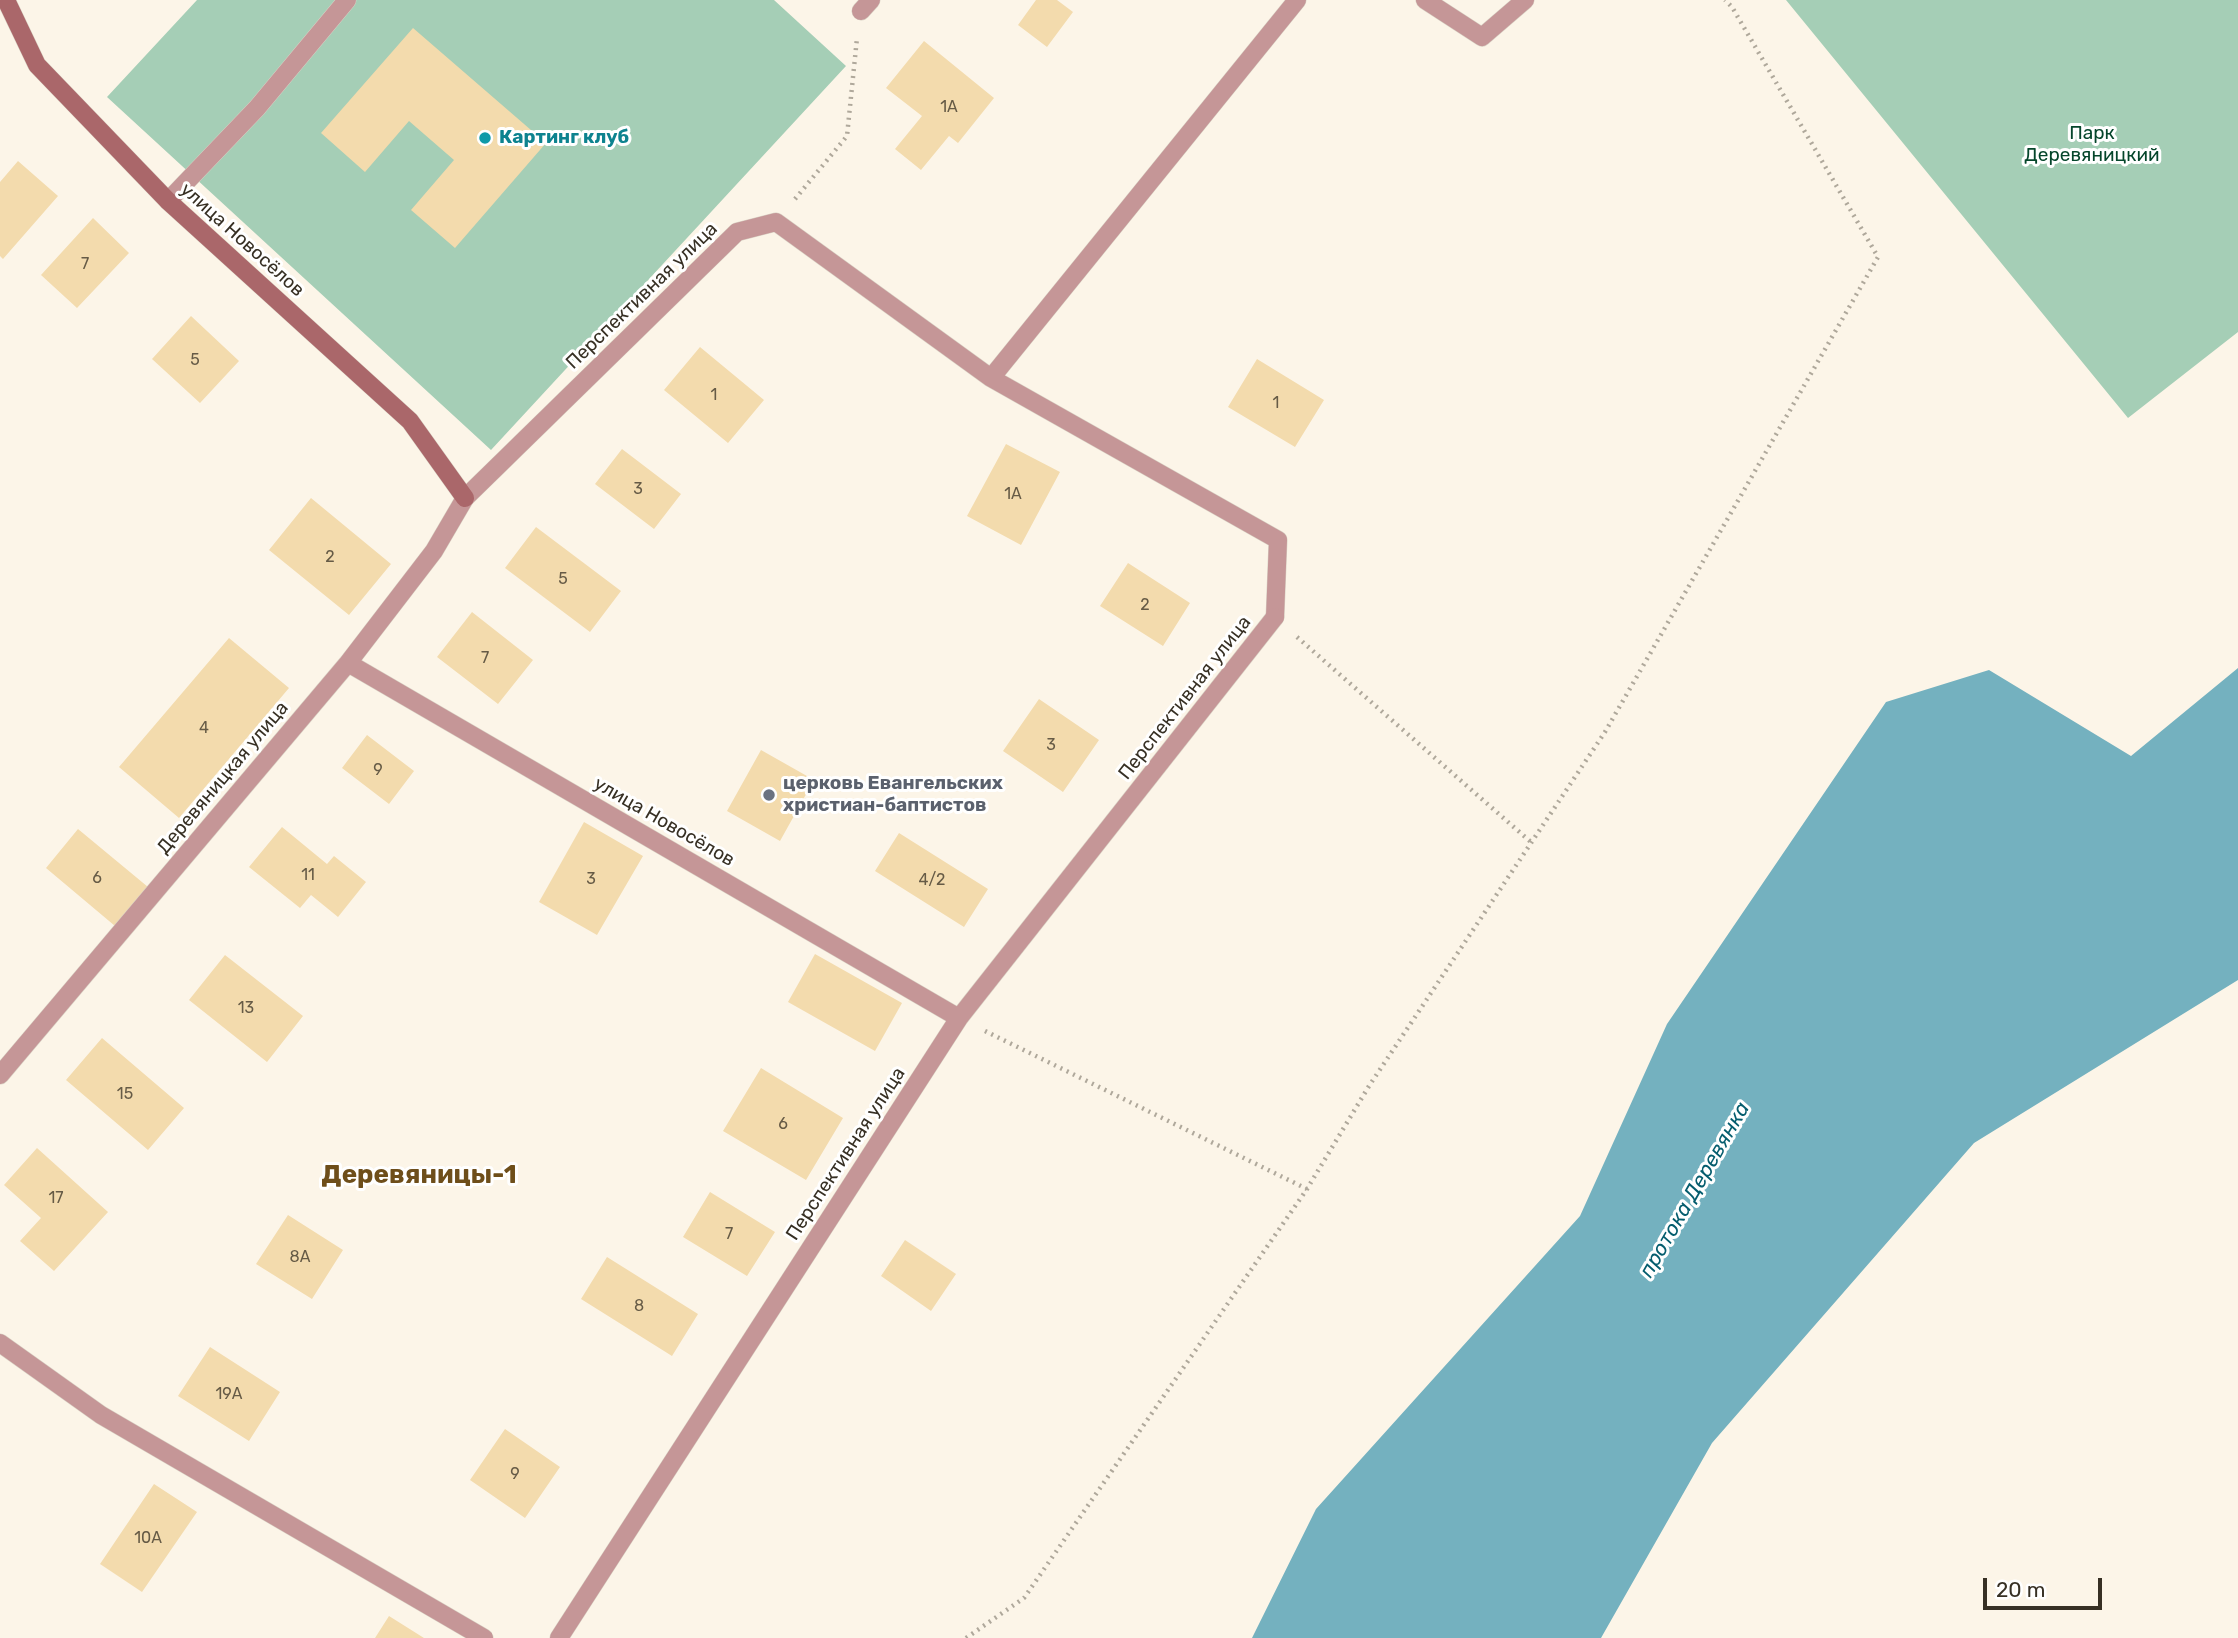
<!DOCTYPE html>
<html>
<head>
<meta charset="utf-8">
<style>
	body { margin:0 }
	#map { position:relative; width:2238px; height:1638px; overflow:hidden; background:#fcf5e8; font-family:Rubik,sans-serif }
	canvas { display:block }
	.scale { position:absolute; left:1983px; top:1578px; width:119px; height:32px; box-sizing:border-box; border:4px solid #373024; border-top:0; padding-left:9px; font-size:21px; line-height:24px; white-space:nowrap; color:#373024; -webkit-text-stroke:5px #fff; paint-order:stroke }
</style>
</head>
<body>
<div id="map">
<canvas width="2238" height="1638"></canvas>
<div class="scale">20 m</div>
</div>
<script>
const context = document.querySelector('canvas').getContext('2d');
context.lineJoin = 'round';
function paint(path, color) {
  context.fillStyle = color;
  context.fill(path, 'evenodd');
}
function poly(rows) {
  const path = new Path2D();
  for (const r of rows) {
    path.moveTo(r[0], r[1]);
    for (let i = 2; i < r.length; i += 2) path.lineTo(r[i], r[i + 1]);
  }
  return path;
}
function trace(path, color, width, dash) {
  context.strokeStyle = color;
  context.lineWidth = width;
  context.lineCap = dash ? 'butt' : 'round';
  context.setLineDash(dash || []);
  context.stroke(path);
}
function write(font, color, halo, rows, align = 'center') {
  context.font = font + ' Rubik,sans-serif';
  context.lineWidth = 6;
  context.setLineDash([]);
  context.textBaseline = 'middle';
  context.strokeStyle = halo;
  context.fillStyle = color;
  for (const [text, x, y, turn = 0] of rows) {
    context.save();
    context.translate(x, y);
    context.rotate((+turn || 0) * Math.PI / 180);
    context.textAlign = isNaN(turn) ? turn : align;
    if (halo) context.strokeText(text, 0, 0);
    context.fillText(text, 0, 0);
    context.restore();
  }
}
const green = poly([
	[197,0,774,0,846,66,491,450,107,97],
	[1786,0,2238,0,2238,332,2128,418]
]);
const water = poly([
	[2238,668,2238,980,1974,1143,1712,1443,1601,1638,1252,1638,1316,1509,1580,1216,1667,1024,1886,702,1989,670,2131,756]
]);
const building = poly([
	[1036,0,1057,0,1073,12,1047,47,1018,25],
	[413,28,546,143,455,248,411,210,454,160,409,121,365,172,321,133],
	[924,41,994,98,958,143,949,136,921,170,895,149,922,116,886,88],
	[18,161,58,196,3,259,0,256,0,182],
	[93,218,129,253,77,308,41,275],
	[191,316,239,361,200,403,152,359],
	[700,347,764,400,728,443,664,390],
	[1257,359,1324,400,1295,447,1228,407],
	[1006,444,1060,472,1021,545,967,516],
	[622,449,681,494,654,529,595,484],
	[311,498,391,564,349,615,269,550],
	[536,527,621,591,590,632,505,568],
	[1128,563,1190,603,1163,646,1100,606],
	[472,612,533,660,498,704,437,657],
	[229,638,289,688,179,818,119,767],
	[1039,699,1099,740,1063,792,1003,751],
	[367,735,414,771,389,804,342,768],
	[761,750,814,780,780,841,727,811],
	[584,822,643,856,597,935,539,902],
	[282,827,327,864,334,856,366,882,338,917,311,895,300,908,249,867],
	[78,829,148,887,115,926,46,868],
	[899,833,988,889,964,927,875,871],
	[815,954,902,1003,875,1051,788,1002],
	[225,955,303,1016,267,1062,189,1000],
	[102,1038,184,1108,148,1150,66,1080],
	[761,1068,843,1118,806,1180,723,1131],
	[37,1148,108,1212,54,1271,20,1241,41,1218,4,1185],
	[710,1192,775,1232,747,1276,683,1237],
	[288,1215,343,1250,312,1299,256,1264],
	[905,1240,956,1274,931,1311,881,1276],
	[607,1257,698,1314,672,1356,581,1299],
	[210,1347,280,1392,249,1441,178,1396],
	[505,1429,560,1467,525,1518,470,1480],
	[154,1484,197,1512,142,1592,100,1564],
	[389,1616,424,1638,375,1638]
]);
const path = poly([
	[795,199,847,136,857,38],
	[1297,637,1532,843],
	[985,1031,1307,1189],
	[966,1638,1024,1598,1307,1189,1369,1086,1605,732,1878,257,1732,7,1725,0]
]);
const lane = poly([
	[1425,0,1482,37,1525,0],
	[861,11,871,0],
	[168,201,257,108,347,0],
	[991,378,1297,0],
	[465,498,737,232,776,222,991,378,1278,540,1275,617]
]);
const street = poly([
	[348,663,959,1018],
	[0,1075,348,663,434,551,465,498],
	[0,1343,101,1415,484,1638],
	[559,1638,959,1018,1275,617]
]);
const secondary = poly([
	[6,0,37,65,168,201,410,421,465,498]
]);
const markers = [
	[485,138,7,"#0f9aa8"],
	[769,795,7,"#6b7280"]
];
const numberNames = [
	["1А",949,107],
	["7",85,264],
	["5",195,360],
	["1",714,395],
	["1",1276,403],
	["3",638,489],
	["1А",1013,494],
	["2",330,557],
	["5",563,579],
	["2",1145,605],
	["7",485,658],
	["4",204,728],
	["3",1051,745],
	["9",378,770],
	["11",308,875],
	["6",97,878],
	["3",591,879],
	["4/2",932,880],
	["13",246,1008],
	["15",125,1094],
	["6",783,1124],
	["17",56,1198],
	["7",729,1234],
	["8А",300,1257],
	["8",639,1306],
	["19А",229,1394],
	["9",515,1474],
	["10А",148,1538]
];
const parkNames = [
	["Парк",2092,134],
	["Деревяницкий",2092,156]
];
const cultureNames = [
	["Картинг клуб",499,138]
];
const streetNames = [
	["улица Новосёлов",242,240,42],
	["Перспективная улица",642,296,-44],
	["Перспективная улица",1185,698,-52],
	["Деревяницкая улица",223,778,-50],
	["улица Новосёлов",664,822,30],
	["Перспективная улица",846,1154,-57]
];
const worshipNames = [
	["церковь Евангельских",783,784],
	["христиан-баптистов",783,806]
];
const waterNames = [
	["протока Деревянка",1695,1190,-60]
];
const districtNames = [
	["Деревяницы-1",419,1175]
];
paint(green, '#a5ceb6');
paint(water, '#74b1bf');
paint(building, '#f3dbad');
trace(lane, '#d9d2c5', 19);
trace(street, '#d9d2c5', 19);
trace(secondary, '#d9d2c5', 19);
trace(path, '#afa89b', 4.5, [2, 5]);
trace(lane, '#c59697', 18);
trace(street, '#c59697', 18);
trace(secondary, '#aa676a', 18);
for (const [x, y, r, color] of markers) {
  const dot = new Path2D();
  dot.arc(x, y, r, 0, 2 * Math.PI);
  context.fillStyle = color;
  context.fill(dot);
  trace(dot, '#fff', 2.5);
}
write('16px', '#665b46', null, numberNames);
write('19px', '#05462b', '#fff', parkNames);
write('bold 19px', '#0d838f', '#fff', cultureNames, 'left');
write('19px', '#373024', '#fff', streetNames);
write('bold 19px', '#5b616d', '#fff', worshipNames, 'left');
write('italic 21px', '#055d6e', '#fff', waterNames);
write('bold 26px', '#6e4e1a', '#fff', districtNames);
</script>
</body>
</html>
